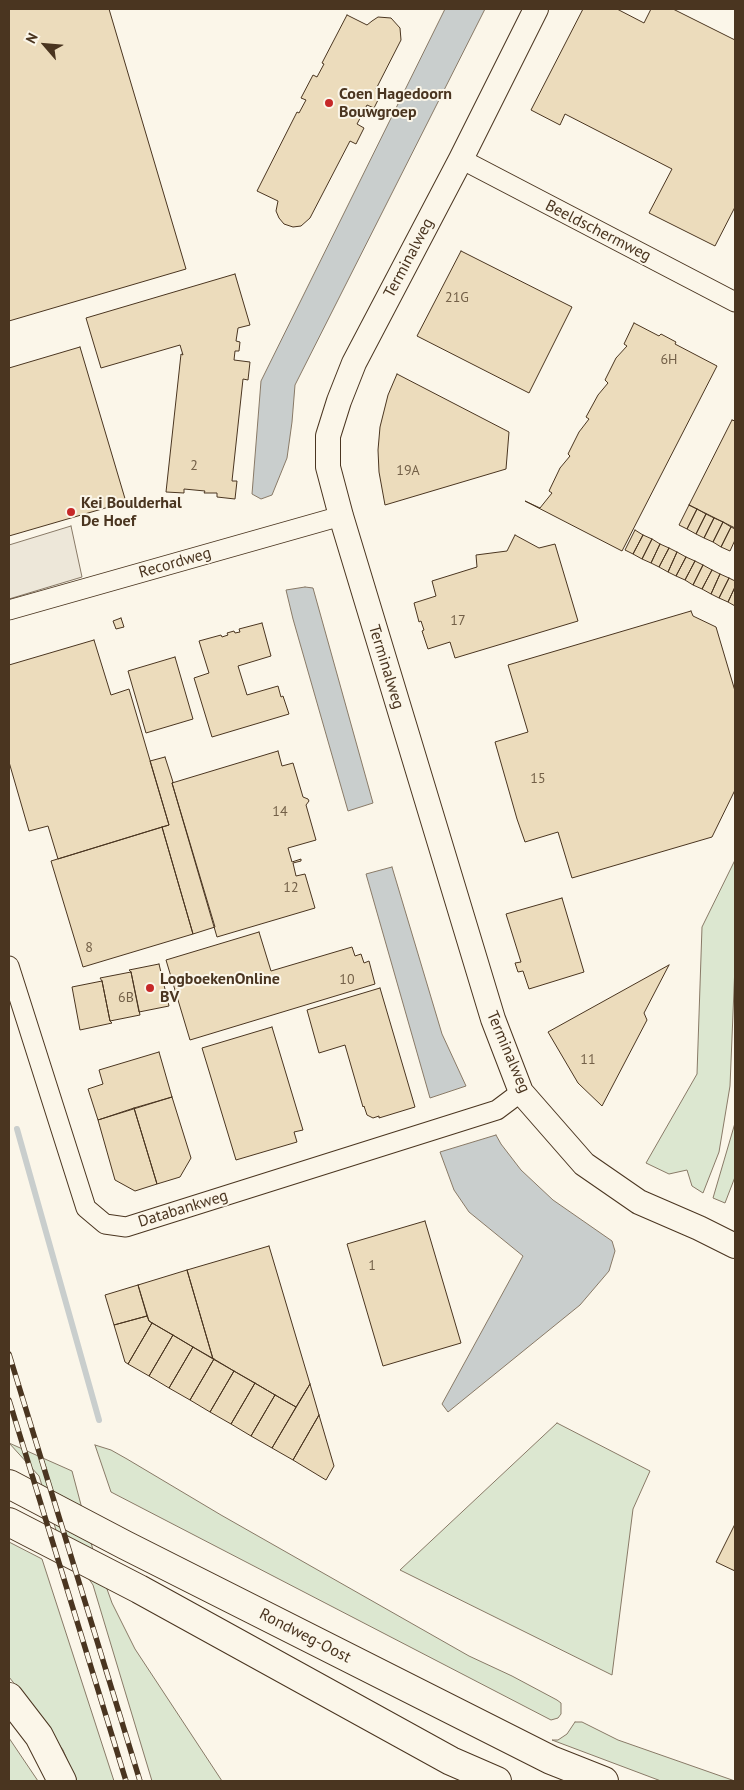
<!DOCTYPE html>
<html>
<head>
<meta charset="utf-8">
<style>
	body { margin:0 }
	#map { position:relative; width:744px; height:1790px; overflow:hidden; background:#fbf6e9; font-family:"PT Sans",sans-serif }
	canvas { display:block }
	.frame { position:absolute; inset:0; border:10px solid #4a3520; pointer-events:none }
	.north { position:absolute; left:20px; top:20px; width:50px; height:50px; -webkit-text-stroke:4px #fbf6e9; paint-order:stroke; rotate:297deg; font-size:14px; font-weight:700; line-height:20px; text-align:center; color:#4a3520 }
	.north::after { content:''; display:block; margin:auto; width:18px; height:22px; background:#4a3520; clip-path:polygon(50% 0,100% 100%,50% 72%,0 100%) }
</style>
</head>
<body>
<div id="map">
<canvas width="744" height="1790"></canvas>
<div class="frame"></div>
<div class="north">N</div>
</div>
<script>
const context = document.querySelector('canvas').getContext('2d');
context.lineJoin = 'round';
function paint(path, color) {
  context.fillStyle = color;
  context.fill(path, 'evenodd');
}
function poly(rows) {
  const path = new Path2D();
  for (const r of rows) {
    path.moveTo(r[0], r[1]);
    for (let i = 2; i < r.length; i += 2) path.lineTo(r[i], r[i + 1]);
  }
  return path;
}
function trace(path, color, width, dash) {
  context.strokeStyle = color;
  context.lineWidth = width;
  context.lineCap = dash ? 'butt' : 'round';
  context.setLineDash(dash || []);
  context.stroke(path);
}
function write(font, color, halo, rows, align = 'center') {
  context.font = font + ' "PT Sans",sans-serif';
  context.lineWidth = 4;
  context.setLineDash([]);
  context.textBaseline = 'middle';
  context.strokeStyle = halo;
  context.fillStyle = color;
  for (const [text, x, y, turn = 0] of rows) {
    context.save();
    context.translate(x, y);
    context.rotate((+turn || 0) * Math.PI / 180);
    context.textAlign = isNaN(turn) ? turn : align;
    if (halo) context.strokeText(text, 0, 0);
    context.fillText(text, 0, 0);
    context.restore();
  }
}
const green = poly([
	[735,860,735,965,730,1086,719,1152,703,1193,692,1186,687,1170,669,1174,646,1163,697,1074,702,927,735,860],
	[735,1123,735,1177,725,1203,713,1198,735,1123],
	[557,1423,650,1471,633,1509,612,1675,400,1570,557,1423],
	[9,1443,72,1471,93,1550,112,1603,135,1649,222,1781,152,1781,93,1585,56,1530,39,1476,9,1443],
	[95,1445,111,1450,127,1459,221,1515,469,1656,512,1676,557,1700,561,1703,561,1714,558,1718,551,1720,111,1492,95,1445],
	[9,1542,42,1559,114,1781,76,1781,63,1750,33,1707,9,1677,9,1542],
	[575,1722,582,1722,618,1740,735,1781,661,1781,552,1740,558,1740,567,1734,575,1722],
	[9,1738,38,1781,9,1781,9,1738]
]);
const parking = poly([
	[71,526,82,577,9,599,9,545,71,526]
]);
const water = poly([
	[445,9,485,9,295,385,292,422,287,458,272,495,261,499,252,494,261,381,445,9],
	[305,587,313,588,373,803,348,811,293,619,286,590,305,587],
	[392,867,442,1034,466,1086,430,1098,366,874,392,867],
	[496,1135,501,1144,521,1170,553,1200,612,1241,615,1251,609,1271,580,1305,448,1412,442,1404,523,1256,469,1212,454,1190,440,1152,496,1135]
]);
const stream = poly([
	[17,1129,99,1420]
]);
const building = poly([
	[9,9,109,9,186,269,9,321,9,9],
	[583,9,617,9,644,23,651,9,673,9,735,40,735,207,715,246,649,213,672,169,565,114,560,125,531,110,583,9],
	[347,15,367,25,372,21,378,17,391,18,400,28,401,40,376,89,382,92,374,108,367,105,357,124,364,128,356,144,350,141,310,218,301,226,293,227,284,224,279,218,276,211,278,201,257,191,297,112,299,113,306,100,301,98,313,75,317,77,324,64,322,63,347,15],
	[461,251,572,307,529,393,417,336,461,251],
	[235,274,250,325,238,328,236,341,240,342,239,351,235,351,234,360,250,362,248,380,243,379,232,481,237,481,235,499,217,497,217,493,204,493,205,491,184,489,184,493,166,492,181,354,183,355,180,345,101,368,86,318,235,274],
	[634,323,659,336,661,334,676,342,675,344,717,366,622,551,525,501,540,508,552,493,549,491,560,468,570,456,568,454,579,432,589,419,586,417,598,395,608,383,605,380,616,358,627,346,624,344,634,323],
	[80,347,126,502,9,536,9,368,80,347],
	[397,374,509,432,506,469,385,505,379,472,378,450,380,427,388,395,397,374],
	[732,420,735,421,735,528,689,505,732,420],
	[689,505,697,509,687,529,679,525,689,505],
	[697,509,706,514,696,534,687,529,697,509],
	[706,514,714,518,704,538,696,534,706,514],
	[714,518,723,522,713,542,704,538,714,518],
	[723,522,731,527,721,547,713,542,723,522],
	[731,527,735,529,735,540,730,551,721,547,731,527],
	[635,530,643,535,633,554,625,550,635,530],
	[515,535,539,548,555,544,578,621,455,658,450,642,428,649,422,631,424,630,421,621,419,622,414,603,436,596,432,581,477,567,476,555,507,551,515,535],
	[643,535,652,539,642,559,633,554,643,535],
	[652,539,660,544,651,563,642,559,652,539],
	[660,544,669,548,659,567,651,563,660,544],
	[669,548,677,552,668,572,659,567,669,548],
	[677,552,686,557,676,576,668,572,677,552],
	[686,557,695,561,685,580,676,576,686,557],
	[695,561,703,565,693,585,685,580,695,561],
	[703,565,712,570,702,589,693,585,703,565],
	[712,570,720,574,711,594,702,589,712,570],
	[720,574,729,578,719,598,711,594,720,574],
	[729,578,735,581,735,587,728,602,719,598,729,578],
	[735,587,735,606,728,602,735,587],
	[691,611,693,616,716,627,735,691,735,790,712,837,572,878,558,832,525,842,517,819,495,742,528,732,508,665,691,611],
	[121,618,124,627,116,629,113,621,121,618],
	[262,623,271,656,238,666,247,695,278,686,281,697,283,696,289,714,212,737,194,678,209,673,199,641,221,635,222,637,228,635,227,633,234,631,235,633,240,632,239,629,262,623],
	[94,640,111,695,129,689,169,825,58,859,48,826,29,831,9,762,9,665,94,640],
	[175,657,193,719,146,733,128,671,175,657],
	[278,751,282,766,293,763,303,797,308,799,309,801,306,805,316,840,288,848,292,862,301,859,301,861,293,863,296,876,305,874,315,908,217,937,172,783,278,751],
	[165,757,173,782,172,783,215,927,193,934,162,827,169,825,150,761,165,757],
	[162,827,193,934,83,967,51,861,162,827],
	[562,898,584,972,529,989,523,971,518,972,515,963,521,962,506,914,562,898],
	[259,932,271,971,352,947,355,956,361,954,364,963,369,961,375,984,190,1040,166,960,259,932],
	[159,964,169,1006,139,1012,131,972,129,970,159,964],
	[669,965,644,1013,647,1020,602,1106,578,1083,548,1032,669,965],
	[131,972,140,1015,110,1021,102,981,100,978,131,972],
	[102,981,110,1021,112,1023,80,1030,72,987,102,981],
	[380,988,415,1107,379,1118,379,1116,373,1118,367,1115,364,1106,363,1107,345,1045,319,1053,307,1010,380,988],
	[272,1027,303,1130,294,1132,297,1142,236,1160,202,1048,272,1027],
	[159,1052,172,1097,98,1120,88,1089,103,1084,99,1070,159,1052],
	[172,1097,191,1158,180,1177,157,1184,134,1108,172,1097],
	[134,1108,157,1184,135,1191,115,1180,98,1120,134,1108],
	[425,1221,461,1343,383,1366,347,1244,425,1221],
	[269,1246,310,1384,296,1407,213,1359,187,1270,269,1246],
	[187,1270,213,1359,149,1321,138,1285,187,1270],
	[138,1285,147,1316,114,1325,105,1295,138,1285],
	[147,1316,149,1321,152,1323,128,1364,125,1362,114,1325,147,1316],
	[152,1323,173,1335,149,1376,128,1364,152,1323],
	[173,1335,193,1347,169,1388,149,1376,173,1335],
	[193,1347,214,1359,190,1400,169,1388,193,1347],
	[214,1359,234,1371,210,1412,190,1400,214,1359],
	[234,1371,255,1383,231,1424,210,1412,234,1371],
	[255,1383,275,1395,251,1436,231,1424,255,1383],
	[310,1384,319,1415,293,1460,272,1448,310,1384],
	[275,1395,296,1407,272,1448,251,1436,275,1395],
	[319,1415,334,1466,326,1480,293,1460,319,1415],
	[735,1524,735,1571,716,1562,735,1524]
]);
const minor = poly([
	[461,159,735,302],
	[9,610,341,516],
	[9,966,86,1208,105,1224,126,1227,497,1110,521,1092]
]);
const tertiary = poly([
	[536,9,461,159,354,363,339,401,328,436,328,467,341,516,493,1019,521,1092,584,1164,639,1202,699,1228,735,1246]
]);
const secondary = poly([
	[9,1697,39,1736,62,1781]
]);
const primary = poly([
	[9,1484,125,1545,551,1760,604,1781],
	[9,1522,139,1589,451,1761,497,1781]
]);
const rail = poly([
	[9,1354,140,1781],
	[9,1400,126,1781]
]);
const markers = [
	[329,103,5,"#c62828"],
	[71,512,5,"#c62828"],
	[150,988,5,"#c62828"]
];
const numberNames = [
	["21G",457,298],
	["6H",669,360],
	["2",194,466],
	["19A",408,471],
	["17",458,621],
	["15",538,779],
	["14",280,812],
	["12",291,888],
	["8",89,948],
	["10",347,980],
	["6B",126,998],
	["11",588,1060],
	["1",372,1266]
];
const poiNames = [
	["Coen Hagedoorn",339,94],
	["Bouwgroep",339,112],
	["Kei Boulderhal",81,503],
	["De Hoef",81,521],
	["LogboekenOnline",160,979],
	["BV",160,997]
];
const streetNames = [
	["Beeldschermweg",598,231,27],
	["Terminalweg",409,258,-62],
	["Recordweg",175,563,-16],
	["Terminalweg",386,667,73],
	["Terminalweg",508,1052,67],
	["Databankweg",183,1209,-17],
	["Rondweg-Oost",305,1636,27]
];
paint(green, '#dce7d0');
trace(green, '#887966', 1);
paint(parking, '#ede7d9');
trace(parking, '#887966', 1);
paint(water, '#c9cecd');
trace(water, '#887966', 1);
trace(stream, '#c9cecd', 6);
paint(building, '#ecdcbc');
trace(building, '#4a3520', 1);
trace(minor, '#4a3520', 21);
trace(tertiary, '#4a3520', 26);
trace(secondary, '#4a3520', 30);
trace(primary, '#4a3520', 30);
trace(minor, '#fbf6e9', 19);
trace(tertiary, '#fbf6e9', 24);
trace(secondary, '#fbf6e9', 28);
trace(primary, '#fbf6e9', 28);
trace(rail, '#4a3520', 5.5);
trace(rail, '#fbf6e9', 4, [11]);
for (const [x, y, r, color] of markers) {
  const dot = new Path2D();
  dot.arc(x, y, r, 0, 2 * Math.PI);
  context.fillStyle = color;
  context.fill(dot);
  trace(dot, '#fbf6e9', 2);
}
write('14px', '#725f47', null, numberNames);
write('bold 16px', '#4a3520', '#fbf6e9', poiNames, 'left');
write('16px', '#4a3520', '#fbf6e9', streetNames);
</script>
</body>
</html>
